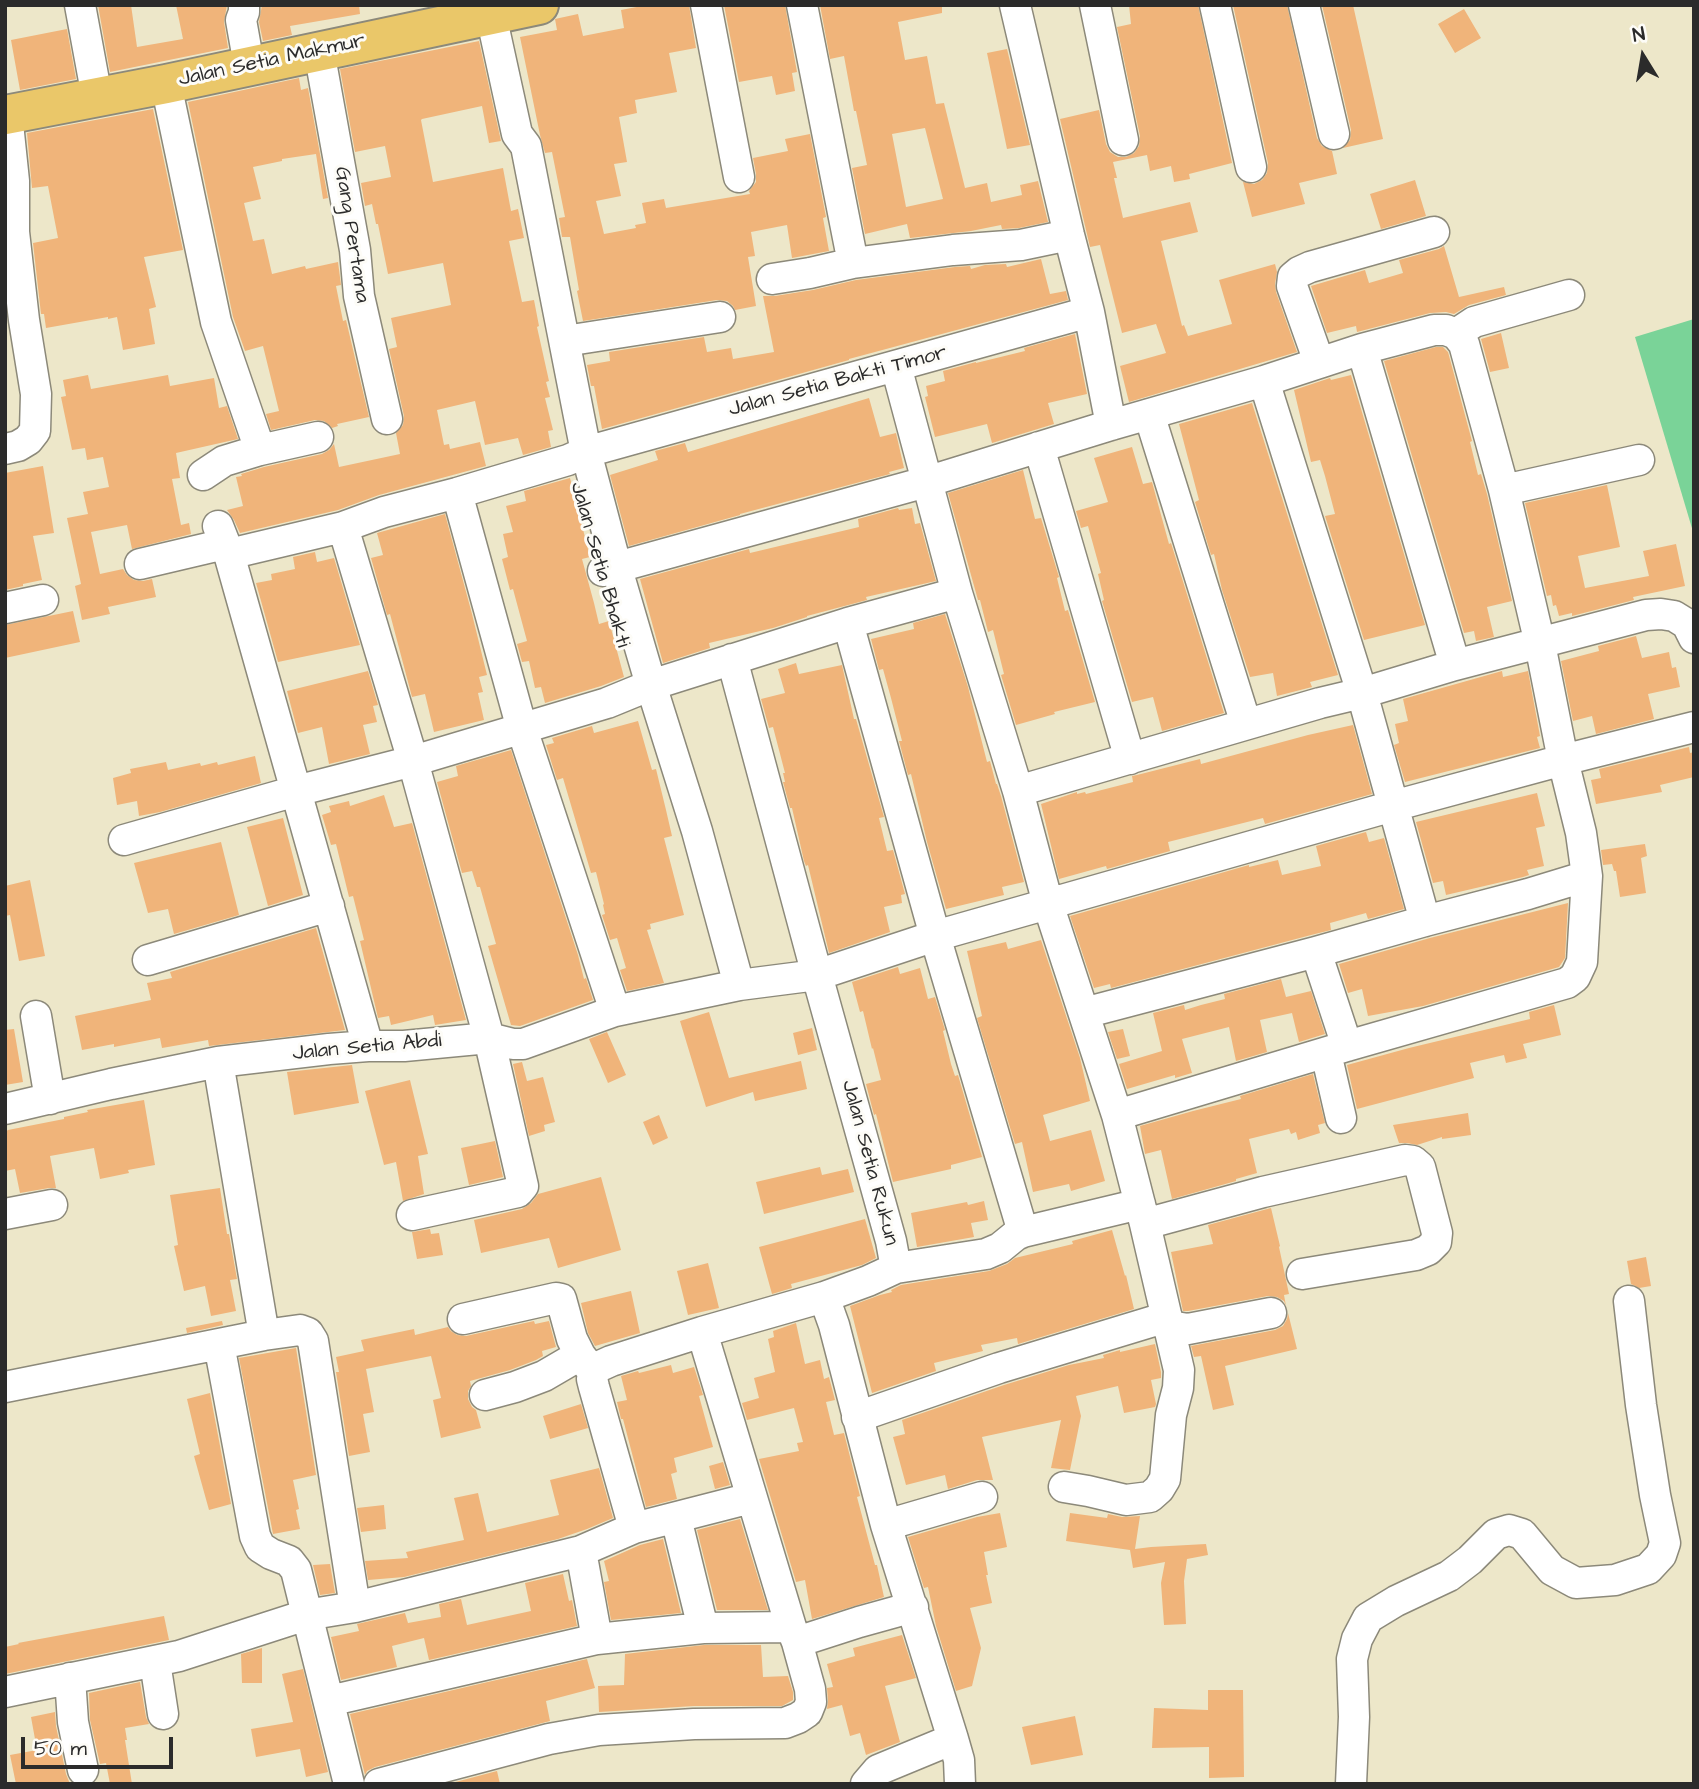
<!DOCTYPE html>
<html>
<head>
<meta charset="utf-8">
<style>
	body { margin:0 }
	#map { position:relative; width:1699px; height:1789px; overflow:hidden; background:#ede7c9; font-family:"Architects Daughter",sans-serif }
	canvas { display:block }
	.frame { position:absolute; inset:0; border:7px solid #2b2b2b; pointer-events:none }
	.north { position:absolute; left:1608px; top:21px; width:70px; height:70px; -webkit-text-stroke:5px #fdfcf7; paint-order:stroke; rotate:349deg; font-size:19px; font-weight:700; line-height:28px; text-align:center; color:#2b2b2b }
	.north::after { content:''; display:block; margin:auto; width:24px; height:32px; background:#2b2b2b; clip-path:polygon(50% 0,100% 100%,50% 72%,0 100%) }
	.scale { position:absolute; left:21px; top:1737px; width:152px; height:32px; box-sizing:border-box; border:4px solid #2b2b2b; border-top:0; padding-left:9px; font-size:21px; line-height:24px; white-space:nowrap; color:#2b2b2b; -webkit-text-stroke:5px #fdfcf7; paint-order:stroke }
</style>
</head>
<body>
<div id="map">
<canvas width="1699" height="1789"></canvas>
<div class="frame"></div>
<div class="north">N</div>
<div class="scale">50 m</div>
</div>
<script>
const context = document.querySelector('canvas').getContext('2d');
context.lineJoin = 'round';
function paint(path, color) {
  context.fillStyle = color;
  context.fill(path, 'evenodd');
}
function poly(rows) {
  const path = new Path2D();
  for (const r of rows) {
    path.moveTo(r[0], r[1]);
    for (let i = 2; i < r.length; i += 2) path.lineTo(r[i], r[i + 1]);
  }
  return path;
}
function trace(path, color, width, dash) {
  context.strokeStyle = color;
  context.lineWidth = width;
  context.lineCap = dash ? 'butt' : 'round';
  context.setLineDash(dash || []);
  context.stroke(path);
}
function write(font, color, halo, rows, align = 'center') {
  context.font = font + ' "Architects Daughter",sans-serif';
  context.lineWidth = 6;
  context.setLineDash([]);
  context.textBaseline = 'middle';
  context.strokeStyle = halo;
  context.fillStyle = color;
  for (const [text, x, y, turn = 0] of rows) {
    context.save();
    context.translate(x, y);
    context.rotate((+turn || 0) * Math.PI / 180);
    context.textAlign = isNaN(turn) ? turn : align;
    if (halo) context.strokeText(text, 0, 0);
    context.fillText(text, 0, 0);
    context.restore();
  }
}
const green = poly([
	[1694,319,1694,535,1635,337]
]);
const building = poly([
	[98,5,131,5,137,47,183,39,176,5,227,5,224,22,228,48,110,72],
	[262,5,359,5,360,14,290,26,292,35,263,41,259,22],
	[647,5,689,5,696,48,669,53,677,92,635,100,637,113,619,117,627,162,614,164,621,196,596,201,604,234,636,228,635,225,646,223,642,203,664,199,666,208,750,194,749,191,756,182,756,174,753,158,788,151,785,139,810,134,826,217,823,218,829,251,792,258,787,225,751,232,755,256,748,257,756,306,735,310,733,306,727,301,717,300,583,321,577,291,579,290,570,237,562,237,559,218,565,217,552,152,545,153,540,135,520,37,557,30,555,19,578,14,583,36,624,28,621,10],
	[724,5,785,5,797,72,792,73,795,91,776,95,772,76,739,82],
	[820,5,942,5,942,13,898,22,905,60,927,56,936,104,944,103,965,188,987,183,991,202,1022,195,1020,185,1038,181,1048,222,1019,228,1002,229,1001,225,971,231,910,238,907,224,865,234,852,168,867,165,856,111,854,111,844,56,830,59],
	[925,128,943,199,906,207,892,134],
	[1129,5,1198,5,1232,163,1189,174,1190,179,1174,182,1171,166,1150,171,1147,155,1113,162,1117,178,1114,178,1123,218,1190,202,1198,232,1161,241,1182,326,1184,325,1188,336,1232,324,1219,280,1275,264,1277,272,1275,284,1276,292,1297,352,1129,402,1120,366,1166,353,1156,324,1122,333,1100,245,1090,247,1060,119,1099,110,1106,144,1110,152,1118,157,1126,157,1134,153,1139,146,1140,136,1117,27,1131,24],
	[1233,5,1287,5,1317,138,1322,146,1332,151,1337,174,1299,183,1305,204,1252,217,1243,182,1254,184,1262,180,1267,173,1268,163],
	[1322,5,1353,5,1383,139,1343,148,1350,140,1351,130],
	[1464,9,1481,38,1455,53,1438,24],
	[67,29,76,79,20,90,11,40],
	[479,41,501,141,489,143,482,106,422,119,421,120,433,182,503,168,511,211,518,209,524,238,509,241,522,302,534,300,539,326,537,327,549,381,546,382,550,397,545,398,553,430,548,431,551,447,523,455,518,438,485,445,475,401,437,410,444,445,449,444,450,449,480,442,486,466,379,495,338,510,240,533,234,520,227,510,243,506,236,477,242,476,241,474,264,467,322,454,329,450,334,444,339,467,400,454,396,433,403,425,404,416,389,349,397,347,391,318,451,305,443,263,388,274,378,224,376,224,372,204,365,206,361,183,391,177,385,146,355,152,340,69],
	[1007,49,1030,145,1007,149,987,53],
	[299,78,301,90,308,88,328,198,323,199,316,154,282,159,282,161,253,167,261,199,244,203,253,241,264,239,272,274,305,266,306,269,338,262,341,285,336,286,343,321,346,320,369,417,337,424,338,426,332,428,324,421,315,420,271,430,266,414,279,411,263,346,245,351,233,317,188,102],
	[153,109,183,250,144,257,156,307,149,309,155,344,123,350,117,317,108,319,108,317,46,328,44,314,41,314,33,243,58,238,48,186,32,188,27,133],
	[1415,180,1426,216,1381,229,1370,194],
	[1444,246,1459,297,1504,287,1506,295,1469,305,1454,314,1446,312,1430,313,1357,332,1356,326,1327,333,1311,286,1365,270,1369,283,1403,273,1399,260,1439,249],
	[1041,259,1050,294,1066,291,1068,300,849,359,849,360,602,429,594,386,591,386,587,365,610,361,609,352,704,337,707,352,731,348,733,359,774,352,763,296,775,296,813,290,856,280,955,267,970,266,971,269,985,265,1006,264,1007,267],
	[1501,333,1509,368,1490,372,1481,339],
	[1075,334,1087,394,1048,403,1054,424,992,443,987,424,935,437,925,397,928,396,926,386,945,381,943,371,976,362,976,363,1025,351,1024,348],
	[1436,347,1443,347,1448,352,1472,441,1470,442,1478,475,1481,474,1487,494,1512,601,1487,607,1494,637,1476,641,1474,631,1464,633,1384,361],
	[88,375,91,389,168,375,170,386,214,378,219,408,227,406,238,439,176,453,180,478,172,479,181,525,189,523,191,534,132,549,127,525,91,532,100,574,123,569,127,575,134,580,143,581,152,579,156,597,108,607,110,614,82,620,75,586,81,584,67,518,88,514,83,492,109,487,103,457,87,460,85,448,72,450,61,397,66,396,63,380],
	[1351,375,1425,625,1364,640,1325,516,1335,514,1325,476,1320,460,1311,462,1294,390,1330,378,1331,380],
	[869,398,880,437,896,433,904,468,889,472,890,474,740,514,740,515,629,546,610,475,658,460,655,451,685,443,688,452],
	[1252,403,1338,675,1310,682,1312,687,1277,696,1273,673,1250,677,1222,590,1214,554,1211,555,1195,502,1199,500,1179,424],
	[1132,447,1143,484,1152,482,1169,544,1171,543,1224,713,1162,731,1153,697,1132,702,1102,601,1104,600,1098,574,1101,573,1088,526,1081,528,1076,511,1108,502,1094,458],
	[43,466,54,533,33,536,42,580,23,584,23,586,5,590,5,473],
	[1023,470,1035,519,1041,518,1059,577,1057,578,1065,611,1068,610,1095,702,1054,712,1055,714,1016,725,1001,675,1004,674,993,630,988,632,980,600,978,600,948,493],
	[570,478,590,557,582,559,594,603,599,624,609,621,624,677,601,686,545,703,541,687,535,688,529,661,522,662,517,644,527,641,513,589,510,590,502,559,508,557,503,534,513,532,506,506,526,501,524,491],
	[1607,485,1620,547,1578,556,1585,588,1649,576,1643,551,1676,544,1685,586,1633,597,1634,600,1572,616,1572,613,1559,616,1556,605,1553,606,1551,595,1547,596,1525,503],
	[898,508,899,510,912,508,915,524,920,523,936,581,866,597,867,600,807,616,807,617,773,628,709,643,710,648,663,663,640,579,749,549,750,553,859,527,858,519],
	[445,514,472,614,487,675,479,677,483,692,478,693,484,720,434,732,425,694,412,697,390,614,387,615,371,558,383,555,377,533],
	[315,552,317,562,334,558,360,645,278,662,256,583,272,580,271,574,295,569,293,557],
	[73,611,80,642,5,658,5,625],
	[945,614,968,687,987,762,990,761,996,784,997,784,1001,796,1024,882,1002,887,1004,895,946,909,927,842,911,774,908,775,899,741,902,741,891,698,883,669,879,670,871,639,914,629,913,623],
	[1636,636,1642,658,1669,652,1672,668,1676,667,1680,687,1648,694,1654,719,1596,734,1592,716,1573,721,1561,661,1599,651,1598,646],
	[796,663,799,674,842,665,854,719,856,719,884,817,879,818,887,851,893,850,905,894,901,895,902,903,884,907,890,932,829,953,808,865,806,866,804,861,792,808,790,808,783,782,785,782,783,773,785,773,773,727,769,728,761,699,785,693,778,669],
	[368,671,378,705,373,706,377,722,363,725,370,754,329,764,322,727,298,733,287,691],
	[1502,671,1503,677,1528,671,1540,736,1537,737,1540,748,1405,782,1394,745,1399,743,1395,724,1408,721,1403,699],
	[638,721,652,770,656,769,666,810,672,836,664,838,684,915,650,924,651,929,647,930,664,983,627,991,620,970,626,968,617,938,610,940,602,915,605,914,603,905,604,904,596,872,591,873,563,778,557,780,546,745,554,743,552,738,592,726,594,733],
	[1353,725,1372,794,1265,824,1263,818,1168,842,1170,851,1107,869,1106,866,1059,879,1041,804,1077,792,1077,794,1085,792,1086,794,1133,782,1132,776,1137,775,1200,759,1201,764,1308,735],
	[1689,747,1690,753,1694,752,1694,777,1660,785,1662,792,1596,804,1591,780,1601,778,1599,769],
	[511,750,578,955,584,979,586,978,593,1000,520,1026,511,1025,488,946,496,944,480,887,477,887,472,871,462,873,437,782,458,776,456,766],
	[255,756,261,783,160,812,139,816,137,801,117,805,113,778,131,773,130,769,166,762,168,770,200,763,201,766,217,762,218,765],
	[1537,793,1545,826,1536,828,1544,866,1527,870,1529,875,1523,877,1446,895,1443,881,1433,883,1416,822],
	[384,795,394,827,412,823,466,1020,435,1025,433,1015,391,1025,389,1016,378,1018,360,941,364,940,353,896,349,897,336,844,331,845,322,815,331,812,329,806,349,801,350,806],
	[283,818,303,895,268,906,247,827],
	[1366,832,1369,842,1384,838,1404,909,1368,919,1366,913,1330,923,1331,930,1311,935,1111,988,1110,984,1094,988,1070,916,1249,865,1249,867,1278,860,1282,875,1321,866,1316,846],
	[221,842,239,915,174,934,168,909,148,913,134,863],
	[1645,844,1647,856,1641,858,1646,893,1620,897,1616,871,1614,871,1612,864,1603,865,1601,850],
	[30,880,45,956,19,961,10,915,5,916,5,886],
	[1568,903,1565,958,1559,967,1423,1006,1368,1016,1362,989,1348,993,1339,964,1430,938],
	[316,928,345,1030,209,1046,208,1040,162,1048,160,1038,114,1047,114,1044,82,1050,75,1016,151,1000,147,983,172,978,170,972],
	[1041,940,1080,1058,1090,1101,1043,1115,1050,1141,1091,1130,1105,1181,1071,1191,1069,1184,1033,1192,1022,1142,1015,1144,977,1018,982,1016,967,951,1006,942,1008,949],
	[898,967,900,974,920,968,928,999,935,997,945,1030,943,1031,951,1064,955,1076,958,1075,982,1157,951,1165,951,1169,893,1182,876,1114,874,1115,866,1084,881,1080,873,1048,872,1049,863,1011,860,1012,852,982],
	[1281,979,1286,997,1311,991,1325,1034,1299,1042,1292,1013,1260,1020,1267,1052,1236,1061,1229,1027,1182,1039,1192,1073,1175,1078,1175,1075,1127,1089,1119,1064,1162,1051,1153,1013,1184,1005,1185,1010,1201,1005,1225,999,1224,994],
	[1554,1005,1561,1035,1523,1044,1527,1058,1506,1063,1504,1055,1470,1063,1474,1078,1357,1109,1347,1065,1409,1048,1530,1019,1529,1012],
	[709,1012,729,1078,801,1061,807,1089,755,1101,753,1092,706,1107,680,1021],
	[812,1028,817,1050,798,1055,793,1033],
	[14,1029,23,1082,5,1085,5,1030],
	[1123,1029,1130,1056,1117,1059,1108,1032],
	[607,1032,626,1075,608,1083,589,1039],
	[522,1062,527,1081,543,1077,555,1122,544,1125,545,1131,529,1136,513,1064],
	[352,1065,359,1103,294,1115,287,1072],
	[1313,1074,1325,1123,1318,1125,1320,1133,1298,1140,1296,1132,1291,1134,1289,1129,1249,1139,1257,1173,1236,1179,1236,1181,1172,1199,1161,1150,1145,1154,1140,1126,1193,1111,1241,1099,1240,1096],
	[410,1080,428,1154,418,1156,424,1194,403,1201,396,1162,384,1165,365,1091],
	[144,1100,155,1165,128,1170,129,1173,100,1179,94,1148,50,1156,56,1188,49,1188,20,1193,15,1169,5,1171,5,1132,8,1130,64,1119,64,1117,88,1112,87,1110],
	[1468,1113,1471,1135,1442,1139,1442,1137,1417,1145,1407,1143,1399,1143,1393,1125],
	[659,1115,668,1138,653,1145,643,1122],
	[495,1141,503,1177,469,1185,461,1148],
	[820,1167,822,1175,848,1169,854,1192,764,1214,756,1182],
	[601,1177,621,1250,558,1268,549,1238,481,1253,474,1220,522,1209,531,1203,538,1194],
	[220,1188,227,1234,229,1234,237,1279,230,1280,236,1311,211,1316,205,1286,184,1291,174,1246,178,1245,170,1195],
	[984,1201,988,1220,971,1223,974,1237,917,1247,911,1213,967,1202,968,1205],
	[1271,1208,1280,1246,1279,1247,1289,1294,1284,1295,1286,1306,1284,1301,1277,1297,1268,1296,1188,1311,1183,1311,1171,1252,1213,1244,1208,1225],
	[865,1219,876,1258,862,1265,791,1284,792,1288,772,1294,759,1247],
	[430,1229,431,1234,439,1233,443,1255,417,1259,412,1232],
	[1112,1230,1125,1276,1126,1275,1134,1309,1018,1344,1017,1338,981,1345,983,1351,934,1363,936,1371,872,1393,850,1306,880,1295,892,1292,891,1290,901,1285,989,1271,1007,1264,1015,1258,1073,1244,1072,1241],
	[1646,1257,1651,1286,1639,1288,1631,1284,1627,1261],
	[708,1263,719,1308,688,1315,677,1271],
	[631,1291,640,1333,595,1346,588,1333,581,1303],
	[1288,1313,1297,1349,1225,1366,1234,1405,1213,1410,1201,1356,1194,1357,1191,1346,1275,1330,1283,1326,1287,1319],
	[222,1321,223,1325,187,1333,186,1328],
	[534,1321,535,1324,549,1321,556,1347,542,1351,543,1356,536,1360,510,1370,470,1381,471,1386,468,1391,468,1399,472,1407,476,1410,481,1428,441,1438,433,1400,441,1398,431,1356,366,1369,374,1412,363,1414,370,1452,349,1456,336,1372,339,1372,336,1357,364,1351,361,1340,414,1329,415,1335,448,1327,451,1331,457,1335,466,1336],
	[796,1323,805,1364,820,1360,824,1379,829,1377,835,1400,826,1402,834,1435,844,1433,860,1496,857,1497,875,1565,877,1565,884,1597,812,1619,805,1580,796,1582,759,1459,799,1451,797,1443,803,1442,794,1408,747,1420,742,1403,759,1398,754,1378,775,1372,768,1339,774,1337,773,1331],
	[1155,1344,1161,1372,1161,1378,1151,1380,1156,1404,1155,1407,1124,1413,1118,1386,1076,1396,1081,1416,1070,1470,1051,1468,1061,1420,982,1437,993,1480,977,1480,948,1489,945,1475,906,1485,893,1437,905,1434,902,1420,1004,1385,1069,1365,1104,1358,1103,1355,1120,1350,1120,1352],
	[296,1348,316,1475,293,1480,299,1509,296,1510,300,1529,273,1534,239,1358],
	[671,1365,673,1373,694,1367,703,1395,699,1396,713,1447,674,1458,677,1472,671,1474,677,1499,646,1507,623,1419,621,1419,617,1402,627,1400,621,1376,638,1371,639,1373],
	[210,1393,231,1504,209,1510,194,1456,200,1454,187,1399],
	[581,1404,588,1428,550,1439,543,1416],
	[723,1462,730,1485,715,1489,709,1466],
	[599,1468,613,1518,587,1529,558,1539,404,1577,368,1580,365,1561,408,1558,406,1552,464,1540,454,1498,478,1493,487,1532,559,1515,550,1480],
	[384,1505,386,1529,361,1532,357,1508],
	[1000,1513,1007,1547,984,1552,988,1575,986,1575,992,1603,970,1608,981,1648,972,1686,956,1691,936,1626,928,1587,924,1588,908,1537,977,1517],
	[1070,1513,1107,1518,1108,1514,1122,1517,1140,1516,1135,1549,1151,1547,1206,1544,1208,1555,1187,1559,1184,1581,1186,1624,1164,1625,1161,1583,1165,1562,1133,1568,1130,1550,1066,1541],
	[740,1519,768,1610,717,1610,697,1530],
	[663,1539,681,1613,611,1620,604,1582,609,1581,604,1561,640,1545],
	[330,1564,335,1593,320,1595,313,1565],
	[563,1574,569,1601,572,1600,577,1626,429,1660,424,1638,392,1646,397,1667,341,1680,331,1637,359,1631,357,1624,405,1613,408,1623,441,1617,439,1604,461,1599,467,1625,531,1611,525,1583],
	[164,1616,169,1640,5,1674,5,1647,19,1644,18,1643],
	[902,1635,916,1678,885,1686,900,1742,866,1755,860,1733,850,1736,842,1705,827,1709,828,1701,827,1688,833,1687,827,1664,855,1656,853,1648],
	[704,1645,761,1645,763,1677,788,1676,793,1692,793,1700,782,1706,694,1706,599,1712,598,1686,624,1685,625,1654],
	[262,1648,262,1683,242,1683,241,1654],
	[587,1659,595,1688,546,1701,550,1721,375,1767,367,1771,365,1775,350,1714],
	[303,1669,328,1772,306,1777,300,1749,256,1757,251,1729,293,1722,282,1674],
	[140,1682,146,1717,149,1724,125,1728,127,1740,125,1740,132,1784,110,1784,106,1763,100,1764,90,1720,89,1693],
	[1208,1690,1243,1690,1244,1777,1209,1778,1209,1747,1152,1748,1154,1708,1208,1710],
	[55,1712,56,1726,66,1774,70,1784,16,1784,10,1755,37,1750,31,1717],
	[1075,1716,1083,1755,1031,1765,1022,1727],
	[497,1771,500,1784,448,1784]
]);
const minor = poly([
	[80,5,97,97],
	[244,5,244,12,241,20,249,65],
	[706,5,739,177],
	[1015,5,1069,235,1089,312,1111,425],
	[1095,5,1123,140],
	[1215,5,1251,167],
	[1304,5,1334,134],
	[491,15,517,134,526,146,586,452,617,569,651,685,697,831,739,985],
	[319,51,355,250,359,296,387,419],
	[166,84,216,322,260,450],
	[853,263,953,250,1021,245,1069,235],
	[772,279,810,273,853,263,802,5],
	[1456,334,1474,322,1569,295],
	[565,341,720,317],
	[1319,362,1292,286,1293,277,1299,272,1310,267,1434,232],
	[896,366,957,593,1018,791],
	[1264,381,1362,693,1425,921],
	[1149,414,1246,724],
	[1039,447,1130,759],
	[5,449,18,446,28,440,35,431,36,394,24,320,14,232,14,181,7,114],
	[203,475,224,461,260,450,318,437],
	[1504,490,1639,460],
	[457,493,522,729,615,1011],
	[218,526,229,554,368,1046],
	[343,527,413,761,489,1038,523,1186,518,1192,412,1215],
	[229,554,343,527,384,512,457,493,568,460,586,452,1089,312],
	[140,564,225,544],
	[603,571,926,482,1111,425,1264,381,1362,349,1455,665,1362,693,1320,703,1018,791,1048,904,1117,1115,1145,1224,1179,1370,1178,1388,1171,1415,1165,1479,1159,1489,1150,1497,1126,1500,1088,1491,1064,1487],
	[5,608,43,600],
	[848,623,935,936,1023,1232],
	[732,659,817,975,891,1241,896,1268],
	[1455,665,1646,615,1661,614,1674,616,1687,624,1694,638],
	[124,840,296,791,413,761,607,703,651,685,848,623,957,593],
	[1316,952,1347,1046],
	[148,960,329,906],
	[1084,1013,1316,952,1425,921,1528,894,1587,876,1581,833,1563,760,1540,644,1504,490,1464,344,1456,334,1446,330,1434,330,1362,349],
	[36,1016,50,1099],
	[1326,1053,1341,1118],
	[218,1062,264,1335],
	[5,1109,111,1084,218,1062,329,1049,368,1046,404,1046,489,1038,513,1044,523,1044,615,1011,739,985,817,975,935,936,1393,806,1563,760,1694,727],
	[1117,1115,1347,1046,1567,983,1575,977,1582,962,1587,876],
	[5,1214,52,1205],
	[1145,1224,1263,1192,1405,1160,1413,1161,1420,1167,1437,1233,1436,1242,1428,1250,1416,1255,1302,1274],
	[1169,1326,1188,1329,1271,1313],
	[219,1344,255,1536,260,1547,271,1554,289,1561,296,1570,349,1784],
	[593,1372,600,1366,611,1361,702,1332,824,1297],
	[5,1387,264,1335,300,1330,308,1333,313,1341,355,1607],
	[485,1395,515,1387,544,1376,580,1355],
	[857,1417,999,1368,1167,1317],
	[676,1518,703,1628],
	[886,1525,982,1497],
	[634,1528,751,1498],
	[597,1639,703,1628,791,1627],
	[797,1642,859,1622,913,1607],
	[155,1662,163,1714],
	[70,1678,73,1722,83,1770],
	[5,1692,179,1656,306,1615,355,1607,581,1551,634,1528,594,1387,592,1379,593,1372,580,1355,572,1339,561,1299,556,1298,463,1319],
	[329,1701,597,1639,581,1551],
	[379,1784,549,1739,599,1730,694,1724,785,1723,798,1718,807,1712,811,1702,810,1689,797,1642,791,1627,702,1332],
	[866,1784,878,1770,953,1739],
	[960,1784,959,1760,953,1739,886,1525,834,1325,824,1297,868,1281,896,1268,986,1254,1000,1248,1016,1235,1023,1232,1140,1204],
	[1351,1784,1354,1717,1352,1659,1357,1639,1368,1618,1396,1601,1449,1576,1470,1560,1496,1534,1509,1530,1522,1534,1552,1570,1576,1583,1615,1580,1648,1569,1661,1555,1665,1543,1655,1495,1641,1405,1629,1301]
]);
const major = poly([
	[5,115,166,84,539,5]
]);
const streetNames = [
	["Jalan Setia Makmur",272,61,-12],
	["Gang Pertama",351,235,81],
	["Jalan Setia Bakti Timor",838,382,-15],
	["Jalan Setia Bhakti",599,565,74],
	["Jalan Setia Abdi",367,1048,-5],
	["Jalan Setia Rukun",869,1163,75]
];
paint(green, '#7ad398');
paint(building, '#f0b47a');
trace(minor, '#8c897a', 33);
trace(major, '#8c897a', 42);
trace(minor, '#fff', 30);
trace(major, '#eac769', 38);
write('21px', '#2b2b2b', '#fdfcf7', streetNames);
</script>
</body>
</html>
